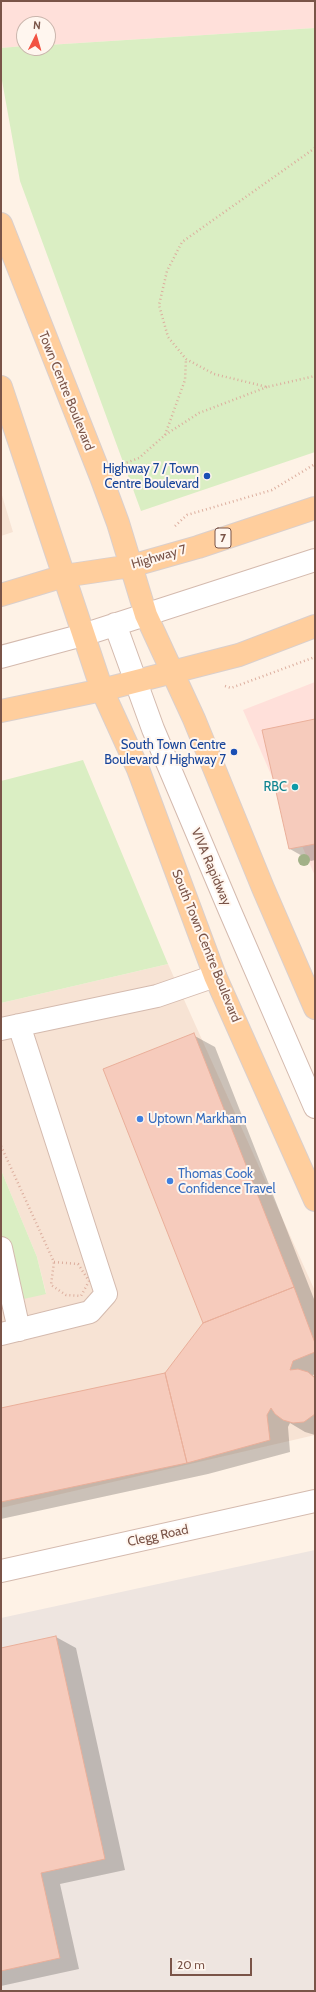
<!DOCTYPE html>
<html>
<head>
<meta charset="utf-8">
<style>
	body { margin:0 }
	#map { position:relative; width:316px; height:1992px; overflow:hidden; background:#fef2e6; font-family:Cabin,sans-serif }
	canvas { display:block }
	.frame { position:absolute; inset:0; border:2px solid #7a5448; pointer-events:none }
	.north { position:absolute; left:16px; top:16px; width:40px; height:40px; box-sizing:border-box; background:#fff6ef; border:1px solid #cab5ac; border-radius:50%; rotate:5deg; font-size:11px; font-weight:700; line-height:16px; text-align:center; color:#7a5448 }
	.north::after { content:''; display:block; margin:auto; width:14px; height:18px; background:#f25242; clip-path:polygon(50% 0,100% 100%,50% 72%,0 100%) }
	.scale { position:absolute; left:170px; top:1958px; width:82px; height:18px; box-sizing:border-box; border:2px solid #7a5448; border-top:0; padding-left:5px; font-size:12px; line-height:14px; white-space:nowrap; color:#7a5448; -webkit-text-stroke:3px #fff6ef; paint-order:stroke }
</style>
</head>
<body>
<div id="map">
<canvas width="316" height="1992"></canvas>
<div class="frame"></div>
<div class="north">N</div>
<div class="scale">20 m</div>
</div>
<script>
const context = document.querySelector('canvas').getContext('2d');
context.lineJoin = 'round';
function paint(path, color) {
  context.fillStyle = color;
  context.fill(path, 'evenodd');
}
function poly(rows) {
  const path = new Path2D();
  for (const r of rows) {
    path.moveTo(r[0], r[1]);
    for (let i = 2; i < r.length; i += 2) path.lineTo(r[i], r[i + 1]);
  }
  return path;
}
function trace(path, color, width, dash) {
  context.strokeStyle = color;
  context.lineWidth = width;
  context.lineCap = dash ? 'butt' : 'round';
  context.setLineDash(dash || []);
  context.stroke(path);
}
function write(font, color, halo, rows, align = 'center') {
  context.font = font + ' Cabin,sans-serif';
  context.lineWidth = 4;
  context.setLineDash([]);
  context.textBaseline = 'middle';
  context.strokeStyle = halo;
  context.fillStyle = color;
  for (const [text, x, y, turn = 0] of rows) {
    context.save();
    context.translate(x, y);
    context.rotate((+turn || 0) * Math.PI / 180);
    context.textAlign = isNaN(turn) ? turn : align;
    if (halo) context.strokeText(text, 0, 0);
    context.fillText(text, 0, 0);
    context.restore();
  }
}
const residential = poly([
	[1,492,13,532,1,536],
	[168,964,315,1291,315,1435,1,1508,1,1304,46,1293,37,1257,1,1170,1,1003]
]);
const commercial = poly([
	[1,1,315,1,315,28,48,45,48,24,24,24,24,46,1,48],
	[315,682,315,876,243,710]
]);
const industrial = poly([
	[315,1550,315,1991,1,1991,1,1618]
]);
const green = poly([
	[315,28,315,452,141,511,20,181,1,75,1,48,24,46,24,48,48,48,48,45],
	[83,760,168,964,1,1003,1,781],
	[1,1170,37,1257,46,1294,1,1304]
]);
const shadow = poly([
	[315,720,315,860,311,861,290,849],
	[193,1035,215,1047,314,1299,315,1372,313,1376,315,1377,315,1435,305,1432,290,1423,288,1427,290,1452,208,1474,1,1519,1,1409,166,1373,204,1323],
	[56,1637,76,1648,125,1870,60,1884,79,1969,1,1986,1,1649]
]);
const building = poly([
	[315,719,315,844,289,849,262,730,315,719],
	[194,1033,294,1287,203,1323,103,1069,194,1033],
	[294,1287,315,1343,315,1352,293,1361,290,1370,298,1369,308,1372,315,1378,315,1414,304,1422,293,1423,283,1420,275,1414,271,1408,267,1415,270,1440,187,1463,165,1373,203,1323,294,1287],
	[165,1373,187,1463,1,1502,1,1408,165,1373],
	[56,1636,105,1859,41,1873,60,1958,1,1971,1,1648,56,1636]
]);
const path = poly([
	[315,148,182,242,167,271,159,305,168,337,186,359,214,374,267,387,315,376],
	[165,435,185,380,186,359],
	[123,464,139,458,165,435,199,413,267,387],
	[175,526,187,515,272,490,315,464],
	[225,686,231,688,315,657],
	[1,1146,54,1262],
	[54,1262,78,1264,89,1281,81,1296,66,1295,51,1285,54,1262]
]);
const minor = poly([
	[115,624,153,729,230,911,315,1107],
	[1,657,83,635,315,560],
	[1,1029,157,996,215,976],
	[1,1248,19,1330],
	[1,1334,90,1312,106,1294,19,1025],
	[1,1571,315,1501]
]);
const major = poly([
	[1,224,101,477,118,523,146,615,194,719,263,888,315,1008],
	[1,387,102,690,138,769,215,976,315,1200],
	[1,595,64,576,131,566,198,547,315,508],
	[1,711,102,690,239,655,315,626]
]);
const trees = [
	[304,860]
];
const markers = [
	[207,476,4,"#1a4fb4"],
	[234,752,4,"#1a4fb4"],
	[295,787,4,"#0f9aa8"],
	[140,1119,4,"#3f7fe0"],
	[170,1181,4,"#3f7fe0"]
];
const shields = [
	[223,538,16]
];
const shieldNames = [
	["7",223,538]
];
const streetNames = [
	["Town Centre Boulevard",66,391,68],
	["Highway 7",159,557,-16],
	["VIVA Rapidway",211,867,67],
	["South Town Centre Boulevard",206,946,68],
	["Clegg Road",158,1536,-12]
];
const transitNames = [
	["Highway 7 / Town",199,469],
	["Centre Boulevard",199,484],
	["South Town Centre",226,745],
	["Boulevard / Highway 7",226,760]
];
const cultureNames = [
	["RBC",287,787]
];
const shopNames = [
	["Uptown Markham",148,1119],
	["Thomas Cook",178,1174],
	["Confidence Travel",178,1189]
];
paint(residential, '#f7e3d4');
paint(commercial, '#ffe0da');
paint(industrial, '#eee5e0');
paint(green, '#daeec3');
paint(shadow, '#0003');
paint(building, '#f6cbbc');
trace(building, '#eaaf9a', 1);
trace(minor, '#d4baae', 24);
trace(major, '#dacfcc', 24);
trace(path, '#dcae9e', 2.5, [1, 3]);
trace(minor, '#fff', 22);
trace(major, '#ffce9d', 22);
context.fillStyle = '#a2b188';
for (const [x, y] of trees) {
  context.beginPath();
  context.arc(x, y, 6, 0, 2 * Math.PI);
  context.fill();
}
for (const [x, y, r, color] of markers) {
  const dot = new Path2D();
  dot.arc(x, y, r, 0, 2 * Math.PI);
  context.fillStyle = color;
  context.fill(dot);
  trace(dot, '#fff6ef', 1.5);
}
for (const [x, y, w] of shields) {
  const box = new Path2D();
  box.roundRect(x - w / 2, y - 10, w, 20, 3);
  context.fillStyle = '#fff6ef';
  context.fill(box);
  trace(box, '#7a5448', 1);
}
write('bold 12px', '#7a5448', null, shieldNames);
write('13px', '#7a5448', '#fff6ef', streetNames);
write('13px', '#164399', '#fff6ef', transitNames, 'right');
write('13px', '#0d838f', '#fff6ef', cultureNames, 'right');
write('13px', '#366cbe', '#fff6ef', shopNames, 'left');
</script>
</body>
</html>
